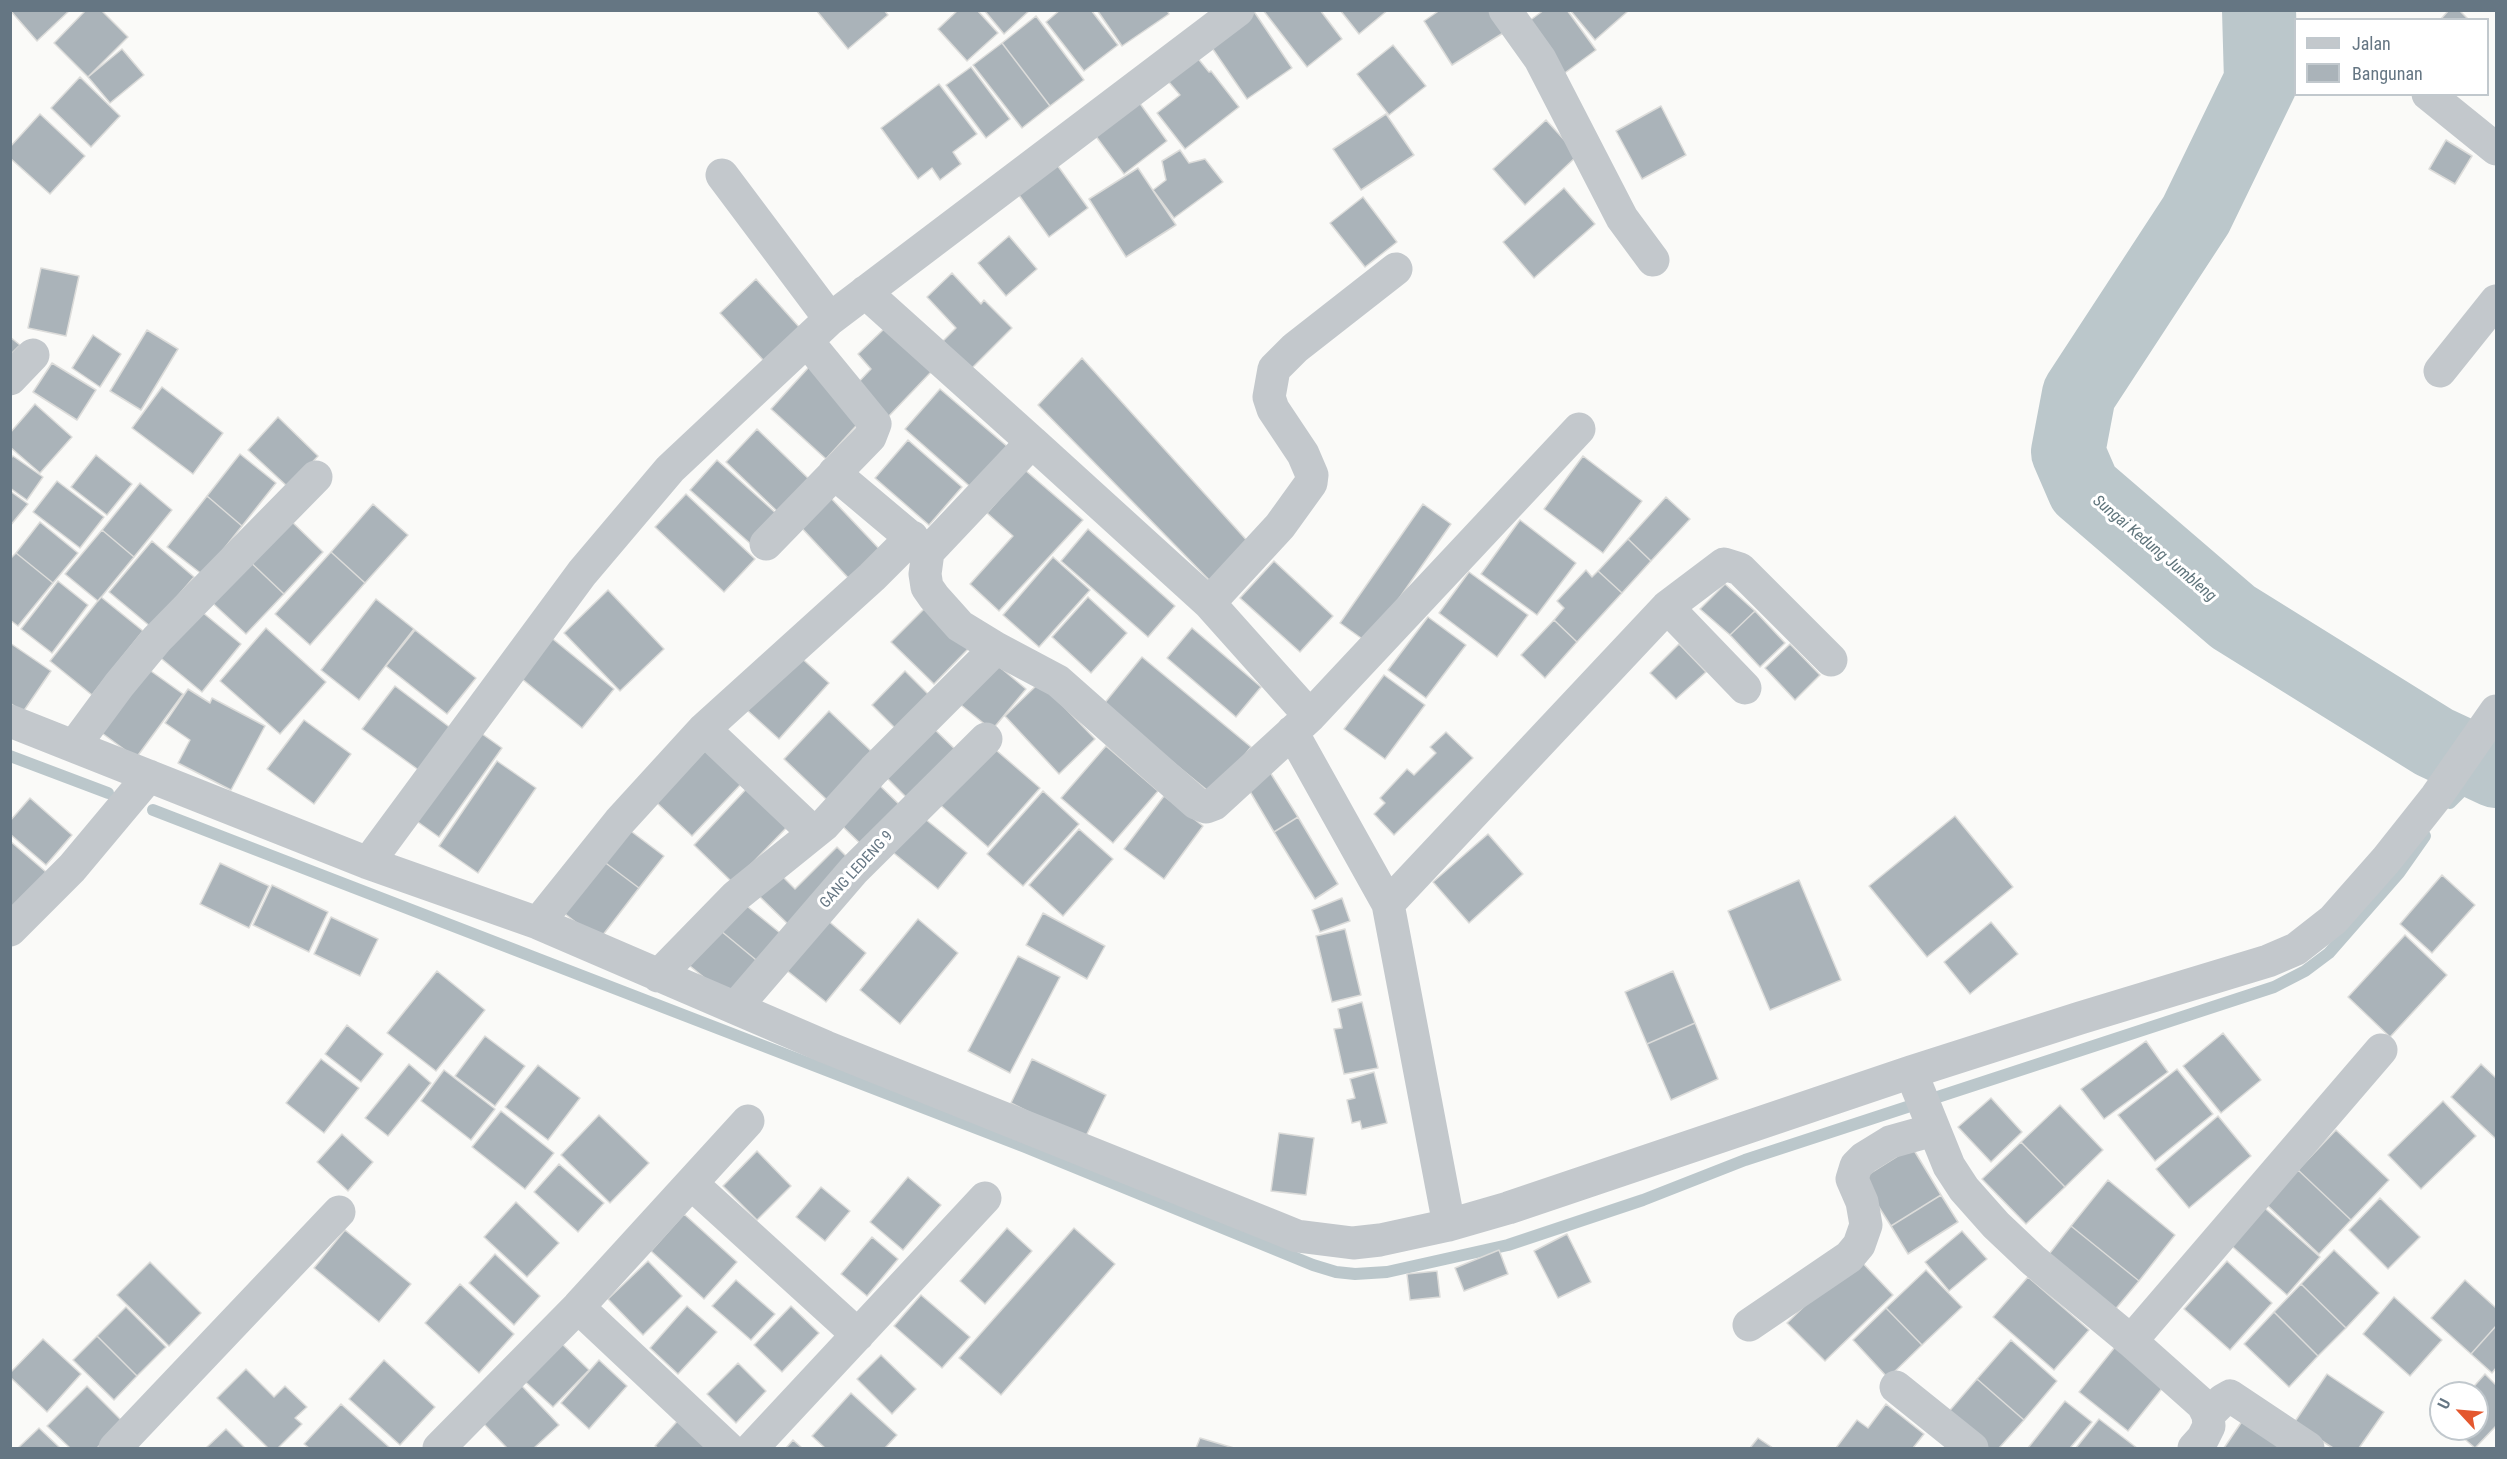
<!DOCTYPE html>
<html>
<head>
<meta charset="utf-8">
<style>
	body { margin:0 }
	#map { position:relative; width:2507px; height:1459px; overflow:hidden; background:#fafaf8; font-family:"Roboto Condensed",sans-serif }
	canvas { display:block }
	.frame { position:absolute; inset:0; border:12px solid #657683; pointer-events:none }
	.legend { position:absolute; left:2294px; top:18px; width:195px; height:78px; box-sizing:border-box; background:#fff; border:2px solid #c1c8cd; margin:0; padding:8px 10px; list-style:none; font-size:18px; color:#657683 }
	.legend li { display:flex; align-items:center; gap:12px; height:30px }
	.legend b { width:30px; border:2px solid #c1c8cd }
	.north { position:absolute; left:2429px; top:1381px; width:60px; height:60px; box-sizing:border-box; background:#fff; border:2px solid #c1c8cd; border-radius:50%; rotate:296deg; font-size:16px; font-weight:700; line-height:24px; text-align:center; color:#657683 }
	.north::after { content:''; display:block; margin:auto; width:21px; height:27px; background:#e4572e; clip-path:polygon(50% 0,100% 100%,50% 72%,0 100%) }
</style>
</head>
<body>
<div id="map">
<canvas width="2507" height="1459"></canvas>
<div class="frame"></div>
<ul class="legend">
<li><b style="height:8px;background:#c3c8cc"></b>Jalan</li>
<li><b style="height:16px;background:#aab3b9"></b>Bangunan</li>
</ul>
<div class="north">U</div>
</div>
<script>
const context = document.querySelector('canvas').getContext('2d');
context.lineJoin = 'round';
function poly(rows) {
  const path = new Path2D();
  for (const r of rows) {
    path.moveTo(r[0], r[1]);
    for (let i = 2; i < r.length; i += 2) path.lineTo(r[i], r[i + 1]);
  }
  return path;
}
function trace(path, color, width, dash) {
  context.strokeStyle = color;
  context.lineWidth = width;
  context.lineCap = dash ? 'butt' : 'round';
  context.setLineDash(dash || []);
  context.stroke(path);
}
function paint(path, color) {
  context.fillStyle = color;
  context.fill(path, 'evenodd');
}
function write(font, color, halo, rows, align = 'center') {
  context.font = font + ' "Roboto Condensed",sans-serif';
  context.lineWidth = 6;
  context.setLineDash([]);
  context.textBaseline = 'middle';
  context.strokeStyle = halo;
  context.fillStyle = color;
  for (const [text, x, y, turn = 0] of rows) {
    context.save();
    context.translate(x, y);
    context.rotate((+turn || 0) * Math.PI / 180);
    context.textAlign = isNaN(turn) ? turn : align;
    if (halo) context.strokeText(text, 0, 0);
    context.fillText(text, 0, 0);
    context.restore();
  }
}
const stream = poly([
	[10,756,108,793],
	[2450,803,2487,766,2496,750],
	[153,810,1025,1147,1313,1265,1336,1272,1355,1274,1387,1272,1508,1245,1643,1200,1745,1160,2274,987,2305,971,2329,953,2399,873,2425,836]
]);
const river = poly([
	[2259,10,2261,81,2196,215,2079,394,2068,452,2084,489,2233,617,2434,742,2496,771]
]);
const building = poly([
	[10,10,70,10,37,41,10,10],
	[86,10,101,10,128,37,88,77,54,43,86,10],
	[816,10,884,10,888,15,848,49,816,10],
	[958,10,977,10,998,33,967,61,938,29,958,10],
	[984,10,1030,10,1004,34,984,10],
	[1060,10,1091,10,1118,45,1084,71,1046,22,1060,10],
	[1097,10,1167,10,1169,14,1122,46,1097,10],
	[1253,10,1292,68,1247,99,1208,42,1253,10],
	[1263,10,1320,10,1342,39,1307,67,1263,10],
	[1340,10,1388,10,1359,34,1340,10],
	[1440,10,1500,10,1511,28,1452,65,1424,21,1440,10],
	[1544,10,1567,10,1596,50,1562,75,1525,24,1544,10],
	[1570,10,1625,10,1627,12,1595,40,1570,10],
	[2449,10,2459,10,2469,20,2440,20,2449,10],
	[1036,16,1084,80,1050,106,1002,43,1036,16],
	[1002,43,1050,106,1022,128,973,65,1002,43],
	[1393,45,1426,86,1389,115,1357,74,1393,45],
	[122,49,144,75,110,103,88,77,122,49],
	[1191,50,1209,72,1211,71,1239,107,1185,149,1157,113,1180,95,1162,74,1191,50],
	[971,67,1010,119,986,138,946,85,971,67],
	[80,77,120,116,91,147,51,108,80,77],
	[939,84,977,134,953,152,961,164,940,180,932,168,918,179,881,128,939,84],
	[1136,98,1167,141,1124,174,1092,131,1136,98],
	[1661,106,1686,155,1642,179,1616,131,1661,106],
	[40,114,85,156,50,194,10,158,10,147,40,114],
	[1386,114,1414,155,1361,190,1333,149,1386,114],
	[1546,120,1578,155,1525,205,1493,169,1546,120],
	[2446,140,2472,156,2455,184,2429,169,2446,140],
	[1180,150,1189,163,1205,159,1223,182,1174,218,1153,190,1166,180,1162,161,1180,150],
	[1055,162,1088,208,1049,237,1016,191,1055,162],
	[1138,168,1176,225,1126,257,1089,199,1138,168],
	[1564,188,1595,224,1534,278,1503,242,1564,188],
	[1363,197,1397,242,1365,267,1330,223,1363,197],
	[1009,236,1037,269,1006,296,978,263,1009,236],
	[41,268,79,276,66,336,28,328,41,268],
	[952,273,981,304,984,300,1012,328,970,370,943,341,956,328,927,297,952,273],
	[756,279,800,328,764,361,720,313,756,279],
	[885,328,931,372,886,419,853,388,871,369,858,354,885,328],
	[147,330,178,349,141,410,110,391,147,330],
	[93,335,121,354,100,387,72,368,93,335],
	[10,337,20,345,10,355,10,337],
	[1082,358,1250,544,1213,584,1038,405,1082,358],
	[52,363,96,390,77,420,33,392,52,363],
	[809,367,865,416,826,459,771,409,809,367],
	[162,387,223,433,193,474,132,428,162,387],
	[940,389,1009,448,974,490,905,429,940,389],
	[35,404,72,437,40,473,10,447,10,433,35,404],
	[278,417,318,456,289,488,248,450,278,417],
	[757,429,812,482,781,515,726,462,757,429],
	[908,440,962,487,929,525,875,478,908,440],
	[240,454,276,483,242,526,207,496,240,454],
	[96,455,132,484,107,515,71,487,96,455],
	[13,456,43,477,27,500,10,488,10,459,13,456],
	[1583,456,1642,501,1603,553,1544,509,1583,456],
	[717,460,779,516,753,546,690,490,717,460],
	[1025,470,1083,520,999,611,970,584,1013,536,987,513,1025,470],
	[57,481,104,517,80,548,33,512,57,481],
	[140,483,172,510,134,557,102,530,140,483],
	[10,491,28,504,10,526,10,491],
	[686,494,755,559,724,592,655,527,686,494],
	[828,495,884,554,853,583,798,524,828,495],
	[207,496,242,526,203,575,167,547,207,496],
	[1666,497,1690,519,1651,561,1628,539,1666,497],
	[373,504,408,535,365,583,331,552,373,504],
	[1423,504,1451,524,1368,643,1340,623,1423,504],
	[284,514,323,552,284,594,244,556,284,514],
	[1520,520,1576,563,1537,615,1481,574,1520,520],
	[40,522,78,553,53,583,16,553,40,522],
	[1088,529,1175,606,1148,637,1061,561,1088,529],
	[102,530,134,557,98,601,65,574,102,530],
	[1628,539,1651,561,1622,593,1598,571,1628,539],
	[152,541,194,577,151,627,109,592,152,541],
	[331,552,365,583,310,645,275,614,331,552],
	[16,553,53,583,18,626,10,620,10,559,16,553],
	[244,556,284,594,246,634,206,597,244,556],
	[1053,557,1090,590,1039,647,1003,615,1053,557],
	[1274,561,1333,616,1300,652,1240,598,1274,561],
	[1586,570,1592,577,1598,571,1622,593,1577,642,1554,620,1564,608,1557,601,1586,570],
	[1469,572,1528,615,1497,657,1439,613,1469,572],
	[58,581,88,605,52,653,21,629,58,581],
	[1725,584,1755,611,1730,635,1700,609,1725,584],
	[608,590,664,649,620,691,564,633,608,590],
	[101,597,143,631,92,695,50,661,101,597],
	[1088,597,1127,633,1091,673,1052,637,1088,597],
	[376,599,414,629,359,700,321,670,376,599],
	[196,607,241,644,202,692,157,655,196,607],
	[926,607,968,649,934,684,891,642,926,607],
	[1755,611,1785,643,1760,667,1730,635,1755,611],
	[1428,617,1466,645,1426,698,1388,670,1428,617],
	[1554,620,1577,642,1545,678,1521,655,1554,620],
	[266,628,326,682,280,734,220,681,266,628],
	[1192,628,1261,687,1236,717,1167,658,1192,628],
	[415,630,476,678,447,714,386,666,415,630],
	[548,635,614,689,582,728,516,674,548,635],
	[10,643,51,671,23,712,10,703,10,643],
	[1679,644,1706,672,1676,699,1650,673,1679,644],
	[1790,644,1820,675,1795,700,1765,668,1790,644],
	[797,654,829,683,779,739,747,710,797,654],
	[1142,657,1251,747,1213,795,1103,705,1142,657],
	[990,659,1026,689,992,730,956,701,990,659],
	[141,664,183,694,136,758,95,728,141,664],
	[905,671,930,696,897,730,872,705,905,671],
	[1384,675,1425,705,1385,759,1344,729,1384,675],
	[1040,682,1095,739,1059,774,1005,716,1040,682],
	[395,686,452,729,420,771,362,729,395,686],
	[188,689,210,703,212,698,265,726,231,790,178,763,190,740,165,723,188,689],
	[829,711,872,752,827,800,784,759,829,711],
	[304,720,351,754,314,804,267,769,304,720],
	[926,721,964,758,916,807,878,769,926,721],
	[471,726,502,748,439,837,408,815,471,726],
	[1446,732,1473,758,1394,835,1374,814,1385,803,1380,798,1407,769,1414,775,1436,753,1430,747,1446,732],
	[989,744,1040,788,988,847,938,803,989,744],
	[1106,746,1158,791,1113,843,1061,798,1106,746],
	[707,749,743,782,692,836,656,802,707,749],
	[497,761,536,788,478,873,439,846,497,761],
	[1268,769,1298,817,1274,832,1245,783,1268,769],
	[871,777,909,814,870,853,833,817,871,777],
	[749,786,789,825,733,883,694,845,749,786],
	[1043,791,1079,824,1023,886,987,854,1043,791],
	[1164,796,1203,826,1164,879,1124,849,1164,796],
	[30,798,72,835,46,865,10,834,10,821,30,798],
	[919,814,967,853,938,889,890,850,919,814],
	[1955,816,2013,887,1927,957,1869,886,1955,816],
	[1298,817,1338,884,1315,899,1274,832,1298,817],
	[620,823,664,856,639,888,595,855,620,823],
	[1079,829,1113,859,1063,916,1029,885,1079,829],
	[1488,834,1523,874,1469,923,1433,882,1488,834],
	[10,841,46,872,10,926,10,841],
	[837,847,852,862,790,926,758,895,779,873,795,889,837,847],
	[595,855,639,888,599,940,556,907,595,855],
	[220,863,269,886,249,928,200,904,220,863],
	[2442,875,2475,905,2432,953,2400,924,2442,875],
	[1799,880,1841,980,1770,1010,1728,911,1799,880],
	[272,885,328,912,309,952,253,925,272,885],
	[737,898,790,941,767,969,715,926,737,898],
	[1342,898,1350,921,1320,932,1312,910,1342,898],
	[1043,913,1105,946,1087,979,1026,945,1043,913],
	[331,917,378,939,360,976,314,954,331,917],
	[826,919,866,953,826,1002,785,969,826,919],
	[918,919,958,953,900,1024,860,990,918,919],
	[1991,922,2018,954,1970,994,1944,962,1991,922],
	[715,926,767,969,738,1005,685,962,715,926],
	[1345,929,1361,995,1332,1002,1316,936,1345,929],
	[2405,935,2447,975,2390,1037,2348,997,2405,935],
	[1018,956,1060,977,1010,1073,968,1051,1018,956],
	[437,971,485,1010,436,1071,387,1033,437,971],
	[1673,971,1695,1023,1647,1044,1625,992,1673,971],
	[1362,1002,1378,1068,1344,1074,1334,1029,1342,1028,1338,1009,1362,1002],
	[1695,1023,1718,1079,1671,1100,1647,1044,1695,1023],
	[347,1025,383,1054,361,1082,325,1054,347,1025],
	[2223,1033,2261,1080,2221,1113,2183,1066,2223,1033],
	[485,1036,525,1066,495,1106,455,1076,485,1036],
	[2146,1041,2168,1072,2104,1119,2081,1089,2146,1041],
	[321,1059,359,1088,324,1133,286,1103,321,1059],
	[1032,1059,1106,1095,1084,1140,1011,1103,1032,1059],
	[409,1064,431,1083,388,1136,365,1118,409,1064],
	[2481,1064,2496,1078,2496,1139,2451,1097,2481,1064],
	[538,1065,580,1098,548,1140,505,1107,538,1065],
	[2177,1069,2213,1114,2155,1161,2118,1115,2177,1069],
	[444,1070,495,1109,471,1140,421,1101,444,1070],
	[1374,1072,1387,1123,1362,1129,1360,1121,1352,1123,1347,1100,1355,1098,1350,1079,1374,1072],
	[1991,1098,2022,1132,1991,1162,1958,1127,1991,1098],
	[2443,1101,2476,1136,2421,1189,2388,1155,2443,1101],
	[2060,1105,2103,1150,2065,1187,2021,1142,2060,1105],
	[501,1111,554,1153,525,1189,472,1147,501,1111],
	[599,1115,649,1163,610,1203,561,1155,599,1115],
	[2218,1116,2251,1156,2189,1208,2156,1169,2218,1116],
	[2336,1130,2389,1180,2351,1220,2298,1170,2336,1130],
	[1279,1133,1314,1138,1306,1195,1271,1191,1279,1133],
	[342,1134,373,1162,348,1191,317,1162,342,1134],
	[2021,1142,2065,1187,2026,1224,1982,1179,2021,1142],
	[1912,1147,1941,1195,1891,1226,1861,1179,1912,1147],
	[757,1151,791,1186,757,1220,723,1186,757,1151],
	[559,1164,604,1203,578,1232,534,1192,559,1164],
	[2298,1170,2351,1220,2319,1254,2266,1204,2298,1170],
	[908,1177,941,1205,903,1250,870,1222,908,1177],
	[2108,1180,2175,1235,2139,1281,2071,1226,2108,1180],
	[821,1187,850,1211,825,1241,796,1217,821,1187],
	[1941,1195,1958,1222,1908,1254,1891,1226,1941,1195],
	[2380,1198,2420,1237,2388,1269,2349,1230,2380,1198],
	[516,1202,559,1243,527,1277,484,1237,516,1202],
	[2259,1203,2320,1257,2287,1295,2226,1241,2259,1203],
	[684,1214,737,1262,704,1299,651,1251,684,1214],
	[2071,1226,2139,1281,2113,1312,2046,1258,2071,1226],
	[1007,1228,1032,1251,985,1304,960,1281,1007,1228],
	[1074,1228,1115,1264,1001,1395,959,1358,1074,1228],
	[345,1230,411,1284,379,1322,314,1268,345,1230],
	[1962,1231,1987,1259,1949,1291,1925,1262,1962,1231],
	[1567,1234,1591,1282,1558,1298,1534,1251,1567,1234],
	[872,1237,898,1259,867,1296,841,1274,872,1237],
	[1499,1250,1508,1274,1464,1291,1455,1268,1499,1250],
	[2334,1250,2379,1293,2346,1328,2301,1284,2334,1250],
	[495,1254,540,1296,514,1325,469,1283,495,1254],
	[1856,1256,1893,1295,1825,1361,1787,1323,1856,1256],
	[648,1261,682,1296,643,1335,608,1299,648,1261],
	[2227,1261,2272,1303,2230,1350,2184,1309,2227,1261],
	[150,1262,201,1313,169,1346,117,1295,150,1262],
	[1926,1270,1962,1307,1922,1345,1886,1308,1926,1270],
	[1437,1271,1440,1297,1410,1300,1407,1274,1437,1271],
	[2028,1277,2089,1330,2054,1370,1993,1317,2028,1277],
	[736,1280,775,1314,751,1340,712,1306,736,1280],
	[2465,1280,2496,1308,2496,1326,2471,1354,2431,1318,2465,1280],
	[460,1284,514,1334,479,1373,425,1323,460,1284],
	[2301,1284,2346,1328,2318,1356,2274,1312,2301,1284],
	[921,1295,970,1337,942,1368,894,1326,921,1295],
	[2394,1297,2442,1340,2410,1376,2363,1334,2394,1297],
	[687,1306,717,1332,678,1374,650,1348,687,1306],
	[791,1306,819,1333,782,1372,754,1345,791,1306],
	[126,1307,166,1347,137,1376,97,1336,126,1307],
	[1886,1308,1922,1345,1888,1378,1853,1340,1886,1308],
	[2274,1312,2318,1356,2289,1387,2244,1344,2274,1312],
	[2496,1326,2496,1368,2492,1373,2471,1354,2496,1326],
	[97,1336,137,1376,114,1400,73,1360,97,1336],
	[43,1339,81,1374,47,1412,10,1377,10,1373,43,1339],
	[557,1339,589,1370,553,1407,520,1377,557,1339],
	[2011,1340,2057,1381,2024,1420,1977,1379,2011,1340],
	[2115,1347,2164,1386,2128,1431,2079,1392,2115,1347],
	[881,1355,916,1389,892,1414,857,1379,881,1355],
	[384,1360,435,1407,400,1445,349,1399,384,1360],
	[599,1360,627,1386,589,1429,561,1403,599,1360],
	[738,1363,766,1391,736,1423,707,1394,738,1363],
	[246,1369,274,1397,285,1386,307,1407,295,1418,302,1424,278,1448,268,1448,217,1398,246,1369],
	[2327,1374,2384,1412,2359,1448,2333,1448,2294,1423,2327,1374],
	[2485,1374,2496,1385,2496,1426,2475,1448,2453,1429,2477,1429,2477,1393,2468,1393,2485,1374],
	[1977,1379,2024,1420,1999,1448,1982,1448,1945,1416,1977,1379],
	[521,1385,559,1425,534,1448,507,1448,482,1422,521,1385],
	[87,1386,123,1422,97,1448,70,1448,47,1426,87,1386],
	[851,1393,897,1435,885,1448,825,1448,812,1436,851,1393],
	[2065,1401,2092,1422,2070,1448,2028,1448,2065,1401],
	[341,1404,390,1448,309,1448,304,1444,341,1404],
	[1886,1404,1924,1434,1913,1448,1836,1448,1857,1420,1868,1428,1886,1404],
	[682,1416,717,1448,658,1448,655,1446,682,1416],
	[2245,1417,2291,1448,2224,1448,2245,1417],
	[2099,1419,2137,1448,2076,1448,2099,1419],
	[39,1428,60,1448,18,1448,39,1428],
	[226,1429,245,1448,206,1448,226,1429],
	[1200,1438,1234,1448,1196,1448,1200,1438],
	[1758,1438,1773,1448,1750,1448,1758,1438],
	[793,1440,802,1448,786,1448,793,1440]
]);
const street = poly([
	[1505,10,1540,59,1622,218,1653,260],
	[2428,94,2496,149],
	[722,175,830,319],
	[865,292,1032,442],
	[2440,371,2496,301],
	[10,379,33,355],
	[834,473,928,552,1032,442,1209,603,1310,716],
	[766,544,870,437,875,424,807,341],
	[928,552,925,574,927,587,934,597,960,626,996,648,1058,681,1196,803,1206,807,1214,804,1310,716,1579,429],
	[1209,603,1280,526,1311,483,1312,475,1303,454,1273,409,1269,397,1274,369,1295,348,1396,269],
	[1667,607,1745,688],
	[10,721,368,863,538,923,826,1047,1275,1227,1297,1236,1353,1243,1380,1240,1449,1225,1508,1208,1911,1072,2080,1018,2268,961,2296,949,2333,920,2386,860,2436,797,2496,711],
	[704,729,814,833],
	[1292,732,1388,904,1449,1225],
	[74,746,119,685,157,639,316,477],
	[368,863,582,573,670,469,830,319,1238,10],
	[1388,904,1667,607,1724,564,1740,569,1831,660],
	[538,923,619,822,704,729,872,577,912,537],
	[10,930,72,868,149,776],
	[658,976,736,896,824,825,874,770,996,648],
	[736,1007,854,870,986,739],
	[1911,1072,1949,1166,1964,1189,1996,1225,2033,1260,2131,1341,2203,1405,2208,1415,2209,1426,2203,1438,2194,1448],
	[692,1184,858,1335],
	[578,1307,728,1448],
	[1749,1325,1849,1257,1859,1245,1866,1225,1862,1202,1852,1179,1856,1166,1864,1158,1890,1142,1933,1130],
	[2131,1341,2381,1050],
	[1896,1387,1972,1448],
	[2208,1415,2223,1400,2230,1396,2308,1448],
	[115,1448,339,1212],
	[439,1448,578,1307,748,1121],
	[752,1448,985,1198]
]);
const streetNames = [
	["GANG LEDENG 9",857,870,-47]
];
const waterNames = [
	["Sungai Kedung Jumbleng",2154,549,40]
];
trace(stream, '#bbc7cb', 12);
trace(river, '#bbc7cb', 74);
paint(building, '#aab3b9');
trace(building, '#dcdcda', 1.5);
trace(street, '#c3c8cc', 33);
write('15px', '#657683', '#fff', streetNames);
write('italic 16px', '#60757c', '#fff', waterNames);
</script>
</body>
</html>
